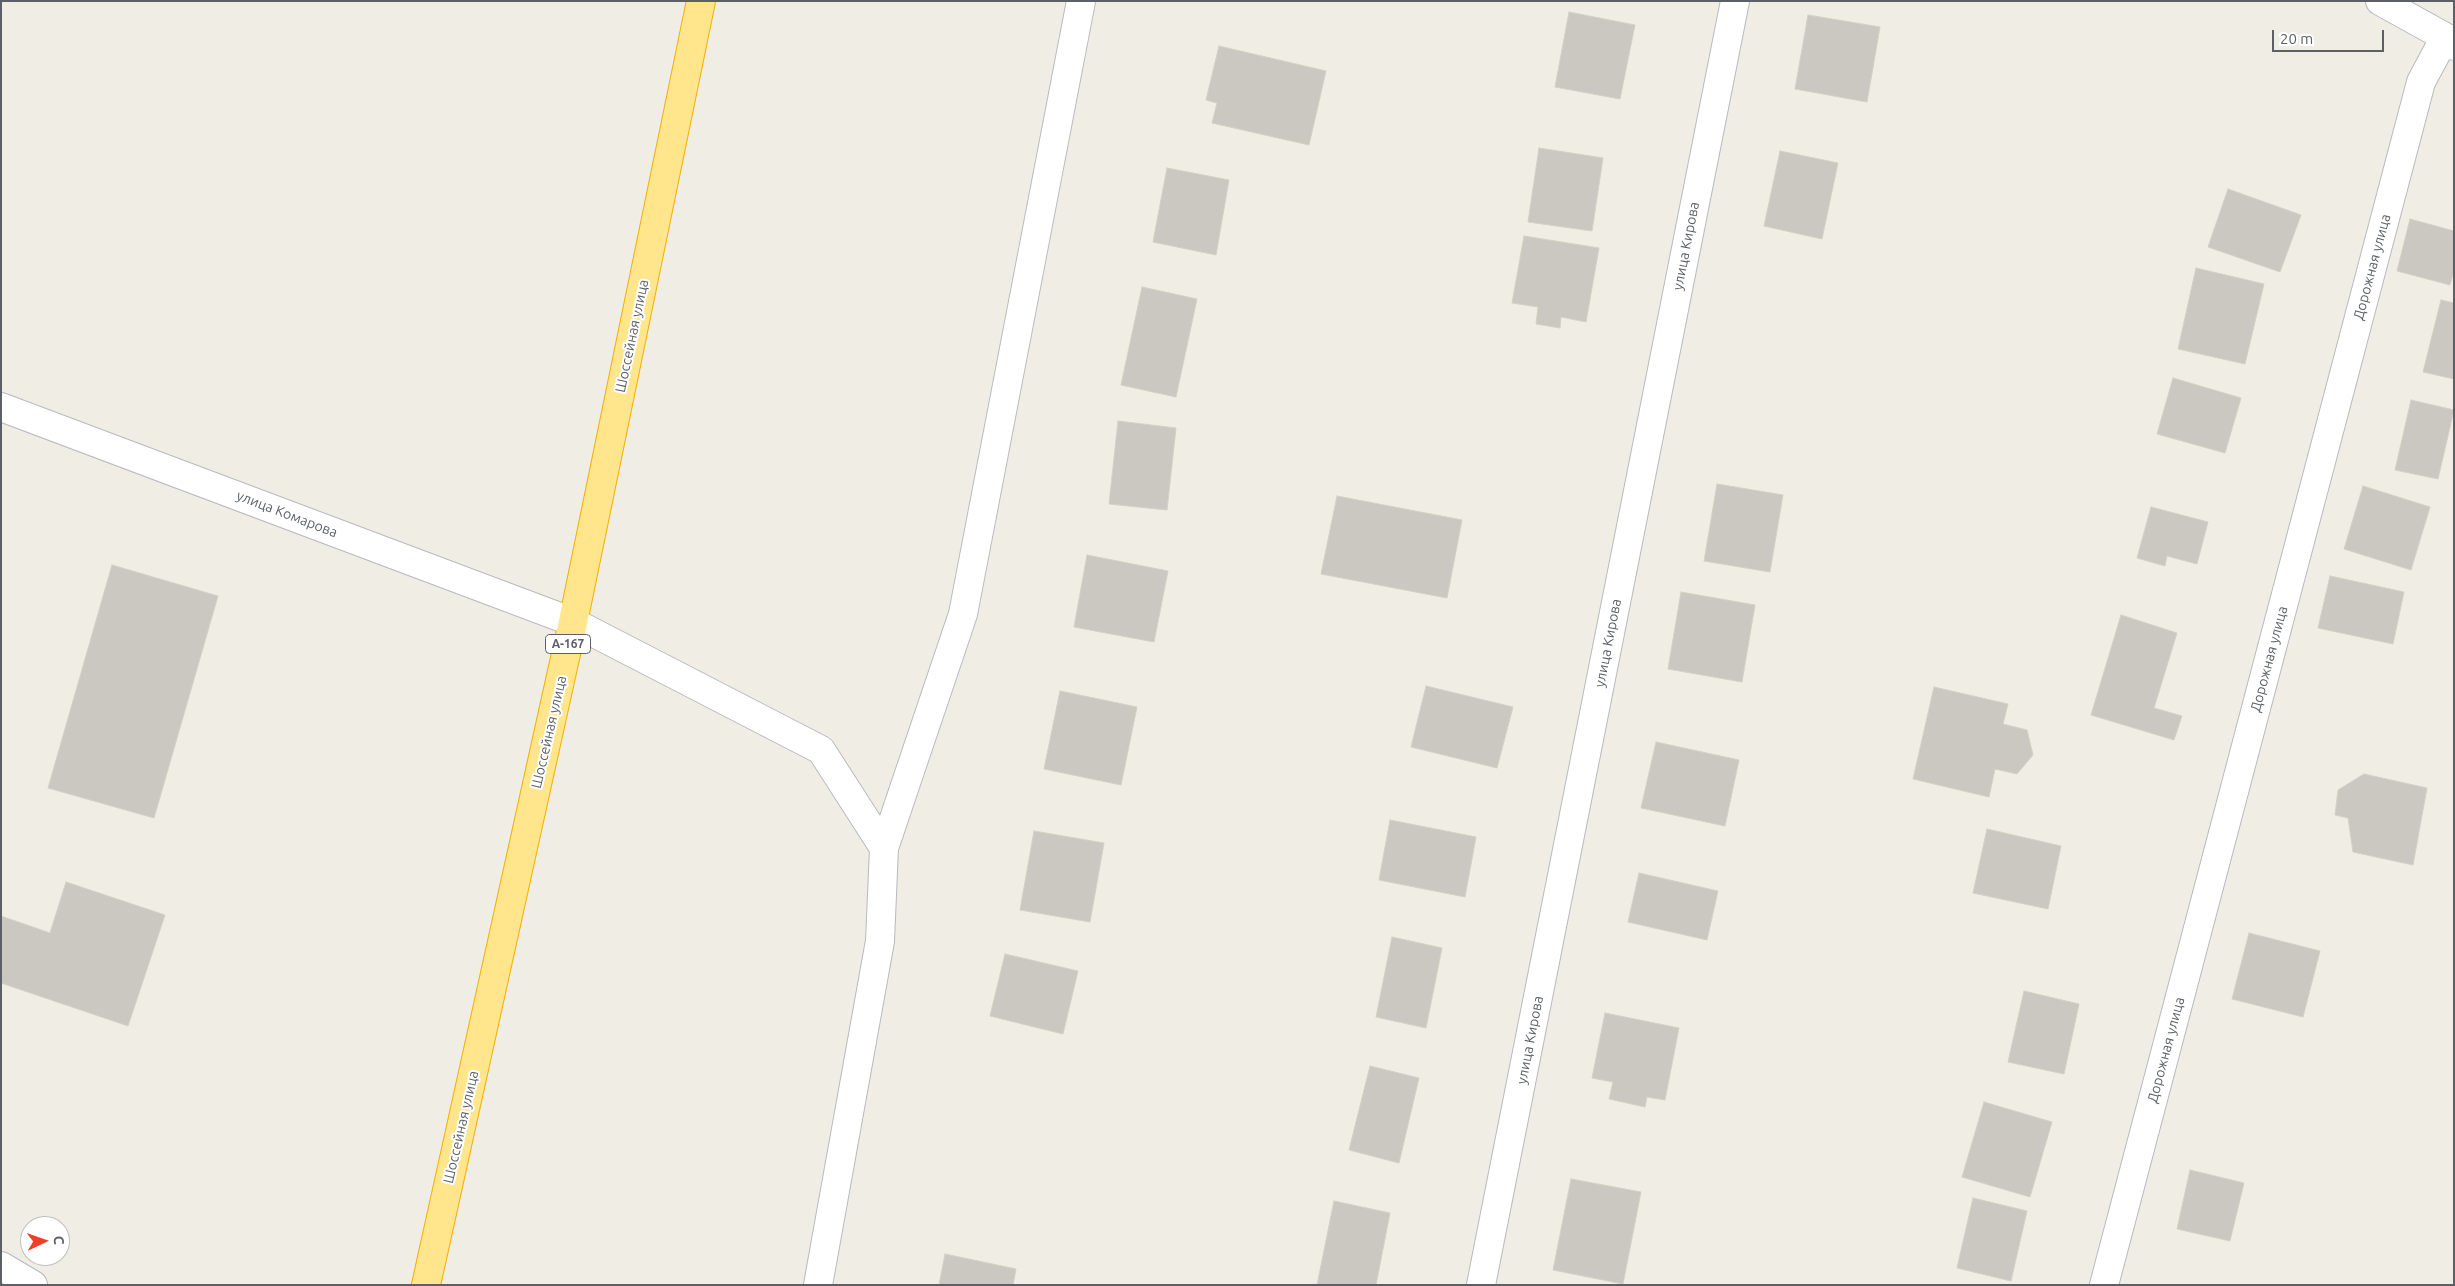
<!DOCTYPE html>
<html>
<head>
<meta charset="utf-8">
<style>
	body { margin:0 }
	#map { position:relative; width:2455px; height:1286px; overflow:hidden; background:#f0ede5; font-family:Ubuntu,sans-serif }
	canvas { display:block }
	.frame { position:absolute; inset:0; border:2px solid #5c6066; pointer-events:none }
	.north { position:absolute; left:20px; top:1216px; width:50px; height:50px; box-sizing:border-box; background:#fff; border:1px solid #bebfc2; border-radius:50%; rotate:87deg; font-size:14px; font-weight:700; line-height:20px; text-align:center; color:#5c6066 }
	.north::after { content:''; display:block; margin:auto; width:18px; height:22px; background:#f13e29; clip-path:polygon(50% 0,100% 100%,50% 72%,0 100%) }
	.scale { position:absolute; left:2272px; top:30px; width:112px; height:22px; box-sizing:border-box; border:2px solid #5c6066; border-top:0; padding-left:6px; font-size:15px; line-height:18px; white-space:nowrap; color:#5c6066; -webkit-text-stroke:4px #fff; paint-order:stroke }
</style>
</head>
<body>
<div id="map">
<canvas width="2455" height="1286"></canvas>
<div class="frame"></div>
<div class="north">С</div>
<div class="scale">20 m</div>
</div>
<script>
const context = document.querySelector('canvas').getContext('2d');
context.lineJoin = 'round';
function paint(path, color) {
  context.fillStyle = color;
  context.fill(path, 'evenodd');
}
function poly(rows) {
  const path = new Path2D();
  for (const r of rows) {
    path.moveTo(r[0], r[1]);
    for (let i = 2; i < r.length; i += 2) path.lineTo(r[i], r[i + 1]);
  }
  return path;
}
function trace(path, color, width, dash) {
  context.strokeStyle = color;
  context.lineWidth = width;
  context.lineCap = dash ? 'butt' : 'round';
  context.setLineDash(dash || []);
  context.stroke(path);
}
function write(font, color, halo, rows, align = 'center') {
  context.font = font + ' Ubuntu,sans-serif';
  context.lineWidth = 4;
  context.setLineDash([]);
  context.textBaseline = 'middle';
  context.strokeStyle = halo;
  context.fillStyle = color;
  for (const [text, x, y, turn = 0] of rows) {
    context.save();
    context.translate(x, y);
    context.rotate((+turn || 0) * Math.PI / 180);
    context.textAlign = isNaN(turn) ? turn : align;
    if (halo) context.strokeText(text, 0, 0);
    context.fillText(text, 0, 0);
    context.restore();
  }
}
const building = poly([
	[1569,12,1635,25,1620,99,1555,87,1569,12],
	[1808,15,1880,27,1867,102,1795,89,1808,15],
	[1219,46,1326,71,1309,145,1212,123,1217,103,1206,100,1219,46],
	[1539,148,1603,158,1592,231,1528,222,1539,148],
	[1780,151,1838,163,1822,239,1764,226,1780,151],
	[1167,168,1229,180,1216,255,1153,242,1167,168],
	[2228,189,2301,215,2280,272,2208,247,2228,189],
	[2410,219,2454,231,2454,271,2450,285,2397,271,2410,219],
	[1524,236,1599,248,1586,322,1561,317,1560,328,1536,324,1538,307,1512,303,1524,236],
	[2196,268,2264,284,2245,364,2178,349,2196,268],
	[1142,287,1197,299,1176,397,1121,385,1142,287],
	[2441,300,2454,303,2454,379,2423,372,2441,300],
	[2173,378,2241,398,2225,453,2157,434,2173,378],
	[2411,400,2454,410,2438,479,2395,470,2411,400],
	[1118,421,1176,428,1167,510,1109,504,1118,421],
	[1717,484,1783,495,1770,572,1704,561,1717,484],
	[2363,486,2430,507,2411,570,2344,549,2363,486],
	[1337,496,1462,520,1447,598,1321,574,1337,496],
	[2151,507,2208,522,2197,564,2167,556,2165,566,2137,558,2151,507],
	[1087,555,1168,571,1154,642,1074,627,1087,555],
	[112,565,218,596,154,818,48,788,112,565],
	[2330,576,2404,592,2393,644,2318,628,2330,576],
	[1681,592,1755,605,1742,682,1668,669,1681,592],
	[2121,615,2177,633,2154,708,2182,716,2174,740,2091,715,2121,615],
	[1426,686,1513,707,1497,768,1411,747,1426,686],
	[1934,687,2008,704,2003,724,2027,730,2033,755,2017,774,1995,769,1989,797,1913,779,1934,687],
	[1060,691,1137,707,1121,785,1044,769,1060,691],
	[1656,742,1739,760,1725,826,1641,808,1656,742],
	[2364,774,2427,788,2413,865,2353,852,2348,818,2335,815,2338,790,2364,774],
	[1390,820,1476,837,1465,897,1379,880,1390,820],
	[1987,829,2061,846,2048,909,1973,893,1987,829],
	[1034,831,1104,843,1090,922,1020,910,1034,831],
	[1639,873,1718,891,1707,940,1628,922,1639,873],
	[66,882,165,915,128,1026,1,983,1,916,50,933,66,882],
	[2249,933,2320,951,2303,1017,2232,999,2249,933],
	[1392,937,1442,948,1426,1028,1376,1017,1392,937],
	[1005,954,1078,971,1063,1034,990,1016,1005,954],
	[2024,991,2079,1004,2064,1074,2008,1062,2024,991],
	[1605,1013,1679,1028,1665,1100,1647,1097,1645,1107,1609,1099,1613,1082,1592,1078,1605,1013],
	[1370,1066,1419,1078,1399,1163,1349,1150,1370,1066],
	[1984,1102,2052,1122,2030,1197,1962,1177,1984,1102],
	[2190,1170,2244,1183,2230,1241,2177,1229,2190,1170],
	[1571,1179,1641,1192,1623,1284,1553,1270,1571,1179],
	[1973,1198,2027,1211,2011,1281,1957,1268,1973,1198],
	[1334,1201,1390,1213,1376,1285,1317,1285,1334,1201],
	[945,1254,1016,1269,1013,1285,939,1285,945,1254]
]);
const street = poly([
	[2380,1,2445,37,2454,46],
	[1,407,573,622,821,750,884,848,880,941,818,1285],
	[884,848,963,614,1081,1],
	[1,1266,33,1285],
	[1481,1285,1735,1],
	[2104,1285,2421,82,2445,37]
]);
const highway = poly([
	[426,1285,573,622,701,1]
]);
const shields = [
	[568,644,45]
];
const shieldNames = [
	["А-167",568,644]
];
const streetNames = [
	["улица Кирова",1686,246,-79],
	["Дорожная улица",2372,267,-75],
	["Шоссейная улица",632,336,-78],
	["улица Комарова",287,514,21],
	["улица Кирова",1608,643,-79],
	["Дорожная улица",2269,659,-75],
	["Шоссейная улица",549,732,-77],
	["улица Кирова",1530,1040,-79],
	["Дорожная улица",2166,1050,-75],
	["Шоссейная улица",461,1127,-77]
];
paint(building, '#cbc8c2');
trace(building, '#d5d0c3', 1);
trace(street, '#b7babf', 30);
trace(highway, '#f4af00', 30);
trace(street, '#fff', 28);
trace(highway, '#ffe58c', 28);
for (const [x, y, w] of shields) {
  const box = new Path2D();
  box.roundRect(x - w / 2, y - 9.5, w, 19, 4);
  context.fillStyle = '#fff';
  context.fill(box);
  trace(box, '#5c6066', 1);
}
write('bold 12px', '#5c6066', null, shieldNames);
write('14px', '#5c6066', '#fff', streetNames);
</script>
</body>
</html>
